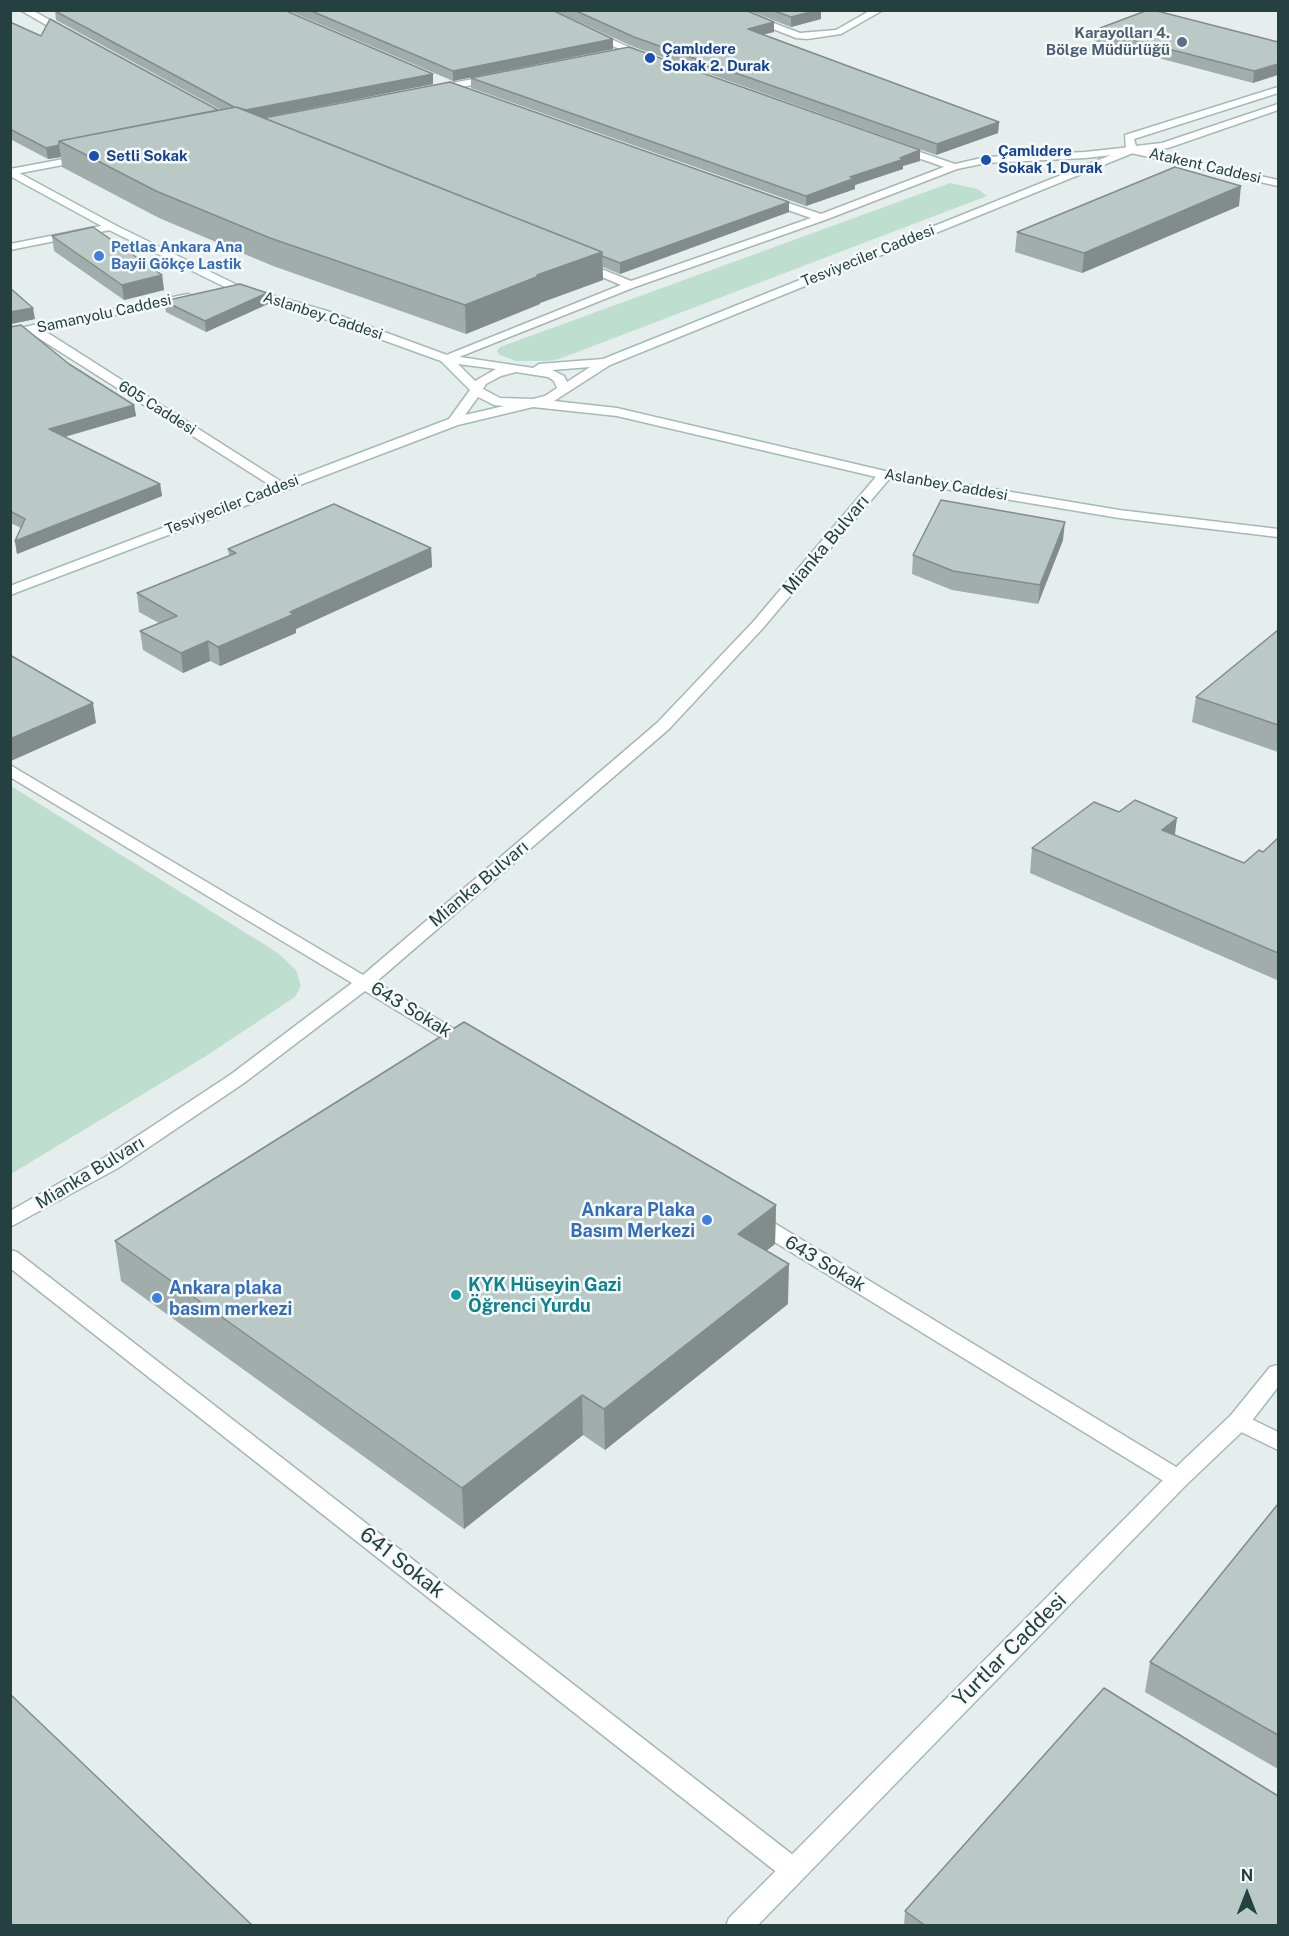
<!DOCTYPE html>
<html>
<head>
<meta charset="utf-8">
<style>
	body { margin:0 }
	#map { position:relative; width:1289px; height:1936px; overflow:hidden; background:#e5eeec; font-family:"Public Sans",sans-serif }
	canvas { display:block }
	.frame { position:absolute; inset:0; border:12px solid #244040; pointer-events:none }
	.north { position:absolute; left:1217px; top:1864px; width:60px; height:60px; -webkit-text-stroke:4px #f6faf9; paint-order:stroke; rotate:0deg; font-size:16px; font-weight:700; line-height:24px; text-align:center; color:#244040 }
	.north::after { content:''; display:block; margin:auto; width:21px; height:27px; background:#244040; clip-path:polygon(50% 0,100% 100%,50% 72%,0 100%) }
</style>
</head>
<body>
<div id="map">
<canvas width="1289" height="1936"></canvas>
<div class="frame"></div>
<div class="north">N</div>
</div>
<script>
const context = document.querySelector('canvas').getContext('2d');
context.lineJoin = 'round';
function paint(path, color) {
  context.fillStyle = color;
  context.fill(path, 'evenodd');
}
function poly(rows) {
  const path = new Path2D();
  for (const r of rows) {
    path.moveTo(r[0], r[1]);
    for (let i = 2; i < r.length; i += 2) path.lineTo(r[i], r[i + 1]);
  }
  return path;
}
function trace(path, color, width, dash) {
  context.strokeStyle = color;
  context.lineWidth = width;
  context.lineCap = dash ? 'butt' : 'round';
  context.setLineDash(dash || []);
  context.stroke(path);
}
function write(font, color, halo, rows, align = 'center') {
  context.font = font + ' "Public Sans",sans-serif';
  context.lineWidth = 5;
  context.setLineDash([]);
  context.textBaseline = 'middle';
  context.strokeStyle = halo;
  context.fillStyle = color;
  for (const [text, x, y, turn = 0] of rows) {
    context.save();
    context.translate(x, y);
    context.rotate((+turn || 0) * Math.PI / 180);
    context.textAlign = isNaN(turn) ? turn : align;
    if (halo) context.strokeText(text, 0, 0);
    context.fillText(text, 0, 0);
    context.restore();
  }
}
const green = poly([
	[950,183,978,189,987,196,559,359,547,361,515,361,498,354,497,351,500,347],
	[11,786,278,953,296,970,301,986,295,997,206,1056,11,1174]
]);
const lane = poly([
	[725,10,739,10,800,33,836,30,871,10,883,10,841,34,807,39,796,38,725,10]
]);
const street = poly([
	[32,10,71,32,73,34,65,36,22,11,32,10],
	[589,32,595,32,649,56,641,58,589,36,589,32],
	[495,75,500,78,498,80,436,92,431,89,436,86,495,75],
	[899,145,955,164,986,157,1085,152,1131,147,1278,180,1278,186,1131,153,1085,158,986,163,957,169,825,220,635,287,449,361,441,361,439,358,621,285,576,266,576,262,584,262,631,281,811,218,762,201,762,197,770,197,821,214,944,167,895,150,894,148,899,145],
	[85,155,90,158,89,160,10,175,10,169,85,155],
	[111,224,115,225,115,229,10,250,10,244,111,224],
	[33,325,37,326,288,486,286,489,276,489,29,332,27,329,33,325],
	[885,471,892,475,890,478,763,628,669,729,376,982,474,1041,476,1045,474,1049,460,1049,365,991,244,1083,118,1168,10,1227,10,1211,104,1158,230,1075,352,983,10,777,10,765,363,975,657,723,753,622,880,472,885,471],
	[754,1213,761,1215,1186,1473,1189,1479,1186,1485,1178,1488,1170,1485,747,1225,744,1220,747,1215,754,1213],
	[10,1250,17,1252,802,1862,806,1870,802,1878,793,1882,784,1878,10,1268,10,1250],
	[1239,1413,1278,1432,1278,1450,1231,1427,1228,1421,1231,1415,1239,1413]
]);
const secondary = poly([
	[1278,87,1278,93,1134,139,1136,146,1162,143,1278,104,1278,110,1168,148,1133,153,610,365,554,401,617,408,885,471,1119,510,1278,529,1278,537,1119,518,885,479,617,416,533,407,458,425,10,595,10,586,449,419,470,390,441,361,319,317,229,289,107,229,10,176,10,168,115,225,237,285,327,311,447,355,533,368,539,364,603,359,1126,149,1125,135,1278,87],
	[458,364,496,369,475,381,458,364],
	[590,367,567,382,564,376,552,370,590,367],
	[516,372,548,377,554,381,557,388,545,396,533,399,500,398,483,389,486,384,501,376,516,372],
	[478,397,494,405,504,406,465,415,478,397],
	[188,294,194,297,192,299,10,337,10,330,188,294],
	[1278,1365,1278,1387,1247,1427,1186,1485,757,1926,726,1926,729,1918,1170,1473,1231,1415,1270,1367,1278,1365]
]);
const wall = poly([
	[55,10,433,74,433,84,264,117,789,202,789,212,620,274,603,267,603,280,540,303,540,304,466,334,273,266,159,218,62,167,61,157,48,159,10,139,10,22,41,36,218,110,221,110,56,20],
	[287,10,552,10,613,49,453,81],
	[553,10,745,10,774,32,763,34,999,122,998,133,936,155,634,47],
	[747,10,821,10,821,19,791,27],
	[1095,30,1278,42,1253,83,1094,41],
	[471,78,920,161,903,166,903,169,855,185,855,189,806,206,471,88],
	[1239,206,1082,273,1015,252,1017,232],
	[52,236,162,275,164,290,124,300,54,251],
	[10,288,35,319,11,324,11,327,134,405,136,416,65,437,160,484,162,496,17,554,15,541,21,528,11,523,10,519],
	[267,293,268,304,206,332,166,312,164,301],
	[1063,540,1038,604,952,590,912,574,913,555],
	[431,548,432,567,296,629,296,633,220,666,210,661,183,673,143,650,140,631,159,623,139,612,137,593,229,556,228,549],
	[1278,630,1278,752,1192,722,1196,697],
	[1119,812,1244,863,1263,852,1278,838,1278,979,1277,980,1030,873,1032,848],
	[776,1205,775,1244,766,1251,788,1304,605,1450,583,1435,464,1529,121,1281,115,1241],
	[1278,1504,1278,1769,1145,1692,1150,1662],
	[905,1911,1278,1926,904,1926]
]);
const shadedWall = poly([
	[818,10,821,10,821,19,791,27,791,17],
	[774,22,774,32,747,39,748,29],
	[613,39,613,49,453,81,453,71],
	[1278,64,1278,75,1253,83,1254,71],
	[433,74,433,84,242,122,241,111],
	[999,122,998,133,936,155,937,144],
	[59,145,61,157,48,159,46,148],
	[920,150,920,161,903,166,903,169,855,185,855,189,806,206,806,196,850,177],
	[1241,186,1239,206,1082,273,1084,253],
	[789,202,789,212,620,274,620,263],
	[602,252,603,280,540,303,540,304,466,334,465,305,537,275],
	[162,275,164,290,124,300,122,285],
	[267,293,268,304,206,332,205,321],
	[33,308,35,319,11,324,12,327,10,328,10,312],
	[134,405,136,416,50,441,49,429],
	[160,484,162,496,17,554,15,541],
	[1065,522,1063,540,1038,604,1040,585],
	[431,548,432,567,296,629,296,633,220,666,218,647,290,612],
	[208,641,210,661,183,673,181,653],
	[93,703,96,723,11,761,10,739],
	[1177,818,1174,842,1162,830],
	[776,1205,775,1244,737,1274,738,1234],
	[789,1264,788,1304,605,1450,604,1409],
	[582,1395,583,1435,464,1529,462,1488]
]);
const building = poly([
	[284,10,433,74,246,110,236,107,234,107,55,11,284,10],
	[309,10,552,10,613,39,453,71,309,10],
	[574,10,745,10,774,22,748,29,999,122,937,144,634,37,574,10],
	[772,10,818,10,791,17,772,10],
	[1148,10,1153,10,1278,42,1278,64,1254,71,1095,30,1148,10],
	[50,19,218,110,59,141,59,145,46,148,10,129,10,22,41,36,50,19],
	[629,47,920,150,900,158,904,159,850,177,855,178,806,196,471,78,629,47],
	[450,82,789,202,620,263,602,256,602,252,264,118,450,82],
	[236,107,602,252,537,275,539,276,465,305,270,238,156,191,59,141,236,107],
	[1175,167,1241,186,1084,253,1017,232,1175,167],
	[93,227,162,275,122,285,52,236,93,227],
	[240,284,267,293,205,321,164,301,240,284],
	[10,288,33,308,10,312,10,288],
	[21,325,69,364,134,405,49,429,160,484,15,541,25,519,10,511,10,327,21,325],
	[941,500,1065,522,1040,585,953,571,913,555,941,500],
	[334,504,431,548,290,612,294,614,218,647,208,641,181,653,140,631,177,616,137,593,236,553,228,549,334,504],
	[1278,630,1278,725,1196,697,1278,630],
	[10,655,93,703,10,739,10,655],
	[1135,800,1177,818,1162,830,1244,863,1259,850,1263,852,1278,838,1278,953,1032,848,1094,802,1119,812,1135,800],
	[464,1022,776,1205,738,1234,789,1264,604,1409,582,1395,462,1488,115,1241,464,1022],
	[1278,1504,1278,1735,1150,1662,1278,1504],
	[1104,1688,1278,1796,1278,1926,926,1926,905,1911,1104,1688],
	[10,1694,253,1926,10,1926,10,1694]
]);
const markers = [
	[1182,42,6,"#5c6f8a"],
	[650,58,6,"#1a4fb4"],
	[94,156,6,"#1a4fb4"],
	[986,160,6,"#1a4fb4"],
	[99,256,6,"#3f7fe0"],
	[707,1220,6,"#3f7fe0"],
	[456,1295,6,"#0f9aa8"],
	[157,1298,6,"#3f7fe0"]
];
const farServicenames = [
	["Karayolları 4.",1170,33],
	["Bölge Müdürlüğü",1170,50]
];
const farTransitnames = [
	["Çamlıdere",662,49],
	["Sokak 2. Durak",662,66],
	["Çamlıdere",998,151],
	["Sokak 1. Durak",998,168],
	["Setli Sokak",106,156]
];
const farStreetnames = [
	["Atakent Caddesi",1205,166,13],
	["Tesviyeciler Caddesi",868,256,-22],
	["Samanyolu Caddesi",104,314,-12],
	["Aslanbey Caddesi",323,316,18],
	["605 Caddesi",157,408,32],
	["Aslanbey Caddesi",946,485,10],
	["Tesviyeciler Caddesi",232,505,-21]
];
const farShopnames = [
	["Petlas Ankara Ana",111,247],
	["Bayii Gökçe Lastik",111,264]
];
const streetNames = [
	["Mianka Bulvarı",826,545,-50],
	["Mianka Bulvarı",479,884,-40],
	["643 Sokak",411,1010,31],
	["Mianka Bulvarı",90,1173,-31],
	["643 Sokak",825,1264,31]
];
const shopNames = [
	["Ankara Plaka",695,1210],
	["Basım Merkezi",695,1231],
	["Ankara plaka",169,1288,"left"],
	["basım merkezi",169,1309,"left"]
];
const cultureNames = [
	["KYK Hüseyin Gazi",468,1285],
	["Öğrenci Yurdu",468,1306]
];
const nearStreetnames = [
	["641 Sokak",402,1563,38],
	["Yurtlar Caddesi",1010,1650,-45]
];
paint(green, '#bedfd0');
trace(lane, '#a7b6b5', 3);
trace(street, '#a7b6b5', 3);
trace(secondary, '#a3bab8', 3);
paint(lane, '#fff');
paint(street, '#fff');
paint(secondary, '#fff');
paint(wall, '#a0adaa');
paint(shadedWall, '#828d8b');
paint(building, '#bac9c6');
trace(building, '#828d8b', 1.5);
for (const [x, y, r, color] of markers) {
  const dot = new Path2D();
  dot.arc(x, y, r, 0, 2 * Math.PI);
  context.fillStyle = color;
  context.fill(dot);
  trace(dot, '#f6faf9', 2);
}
write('bold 15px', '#4e5e75', '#f6faf9', farServicenames, 'right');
write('bold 15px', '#164399', '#f6faf9', farTransitnames, 'left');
write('15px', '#244040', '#f6faf9', farStreetnames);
write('bold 15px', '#366cbe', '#f6faf9', farShopnames, 'left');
write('18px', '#244040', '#f6faf9', streetNames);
write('bold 18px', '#366cbe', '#f6faf9', shopNames, 'right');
write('bold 18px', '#0d838f', '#f6faf9', cultureNames, 'left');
write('21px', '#244040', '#f6faf9', nearStreetnames);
</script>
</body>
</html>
